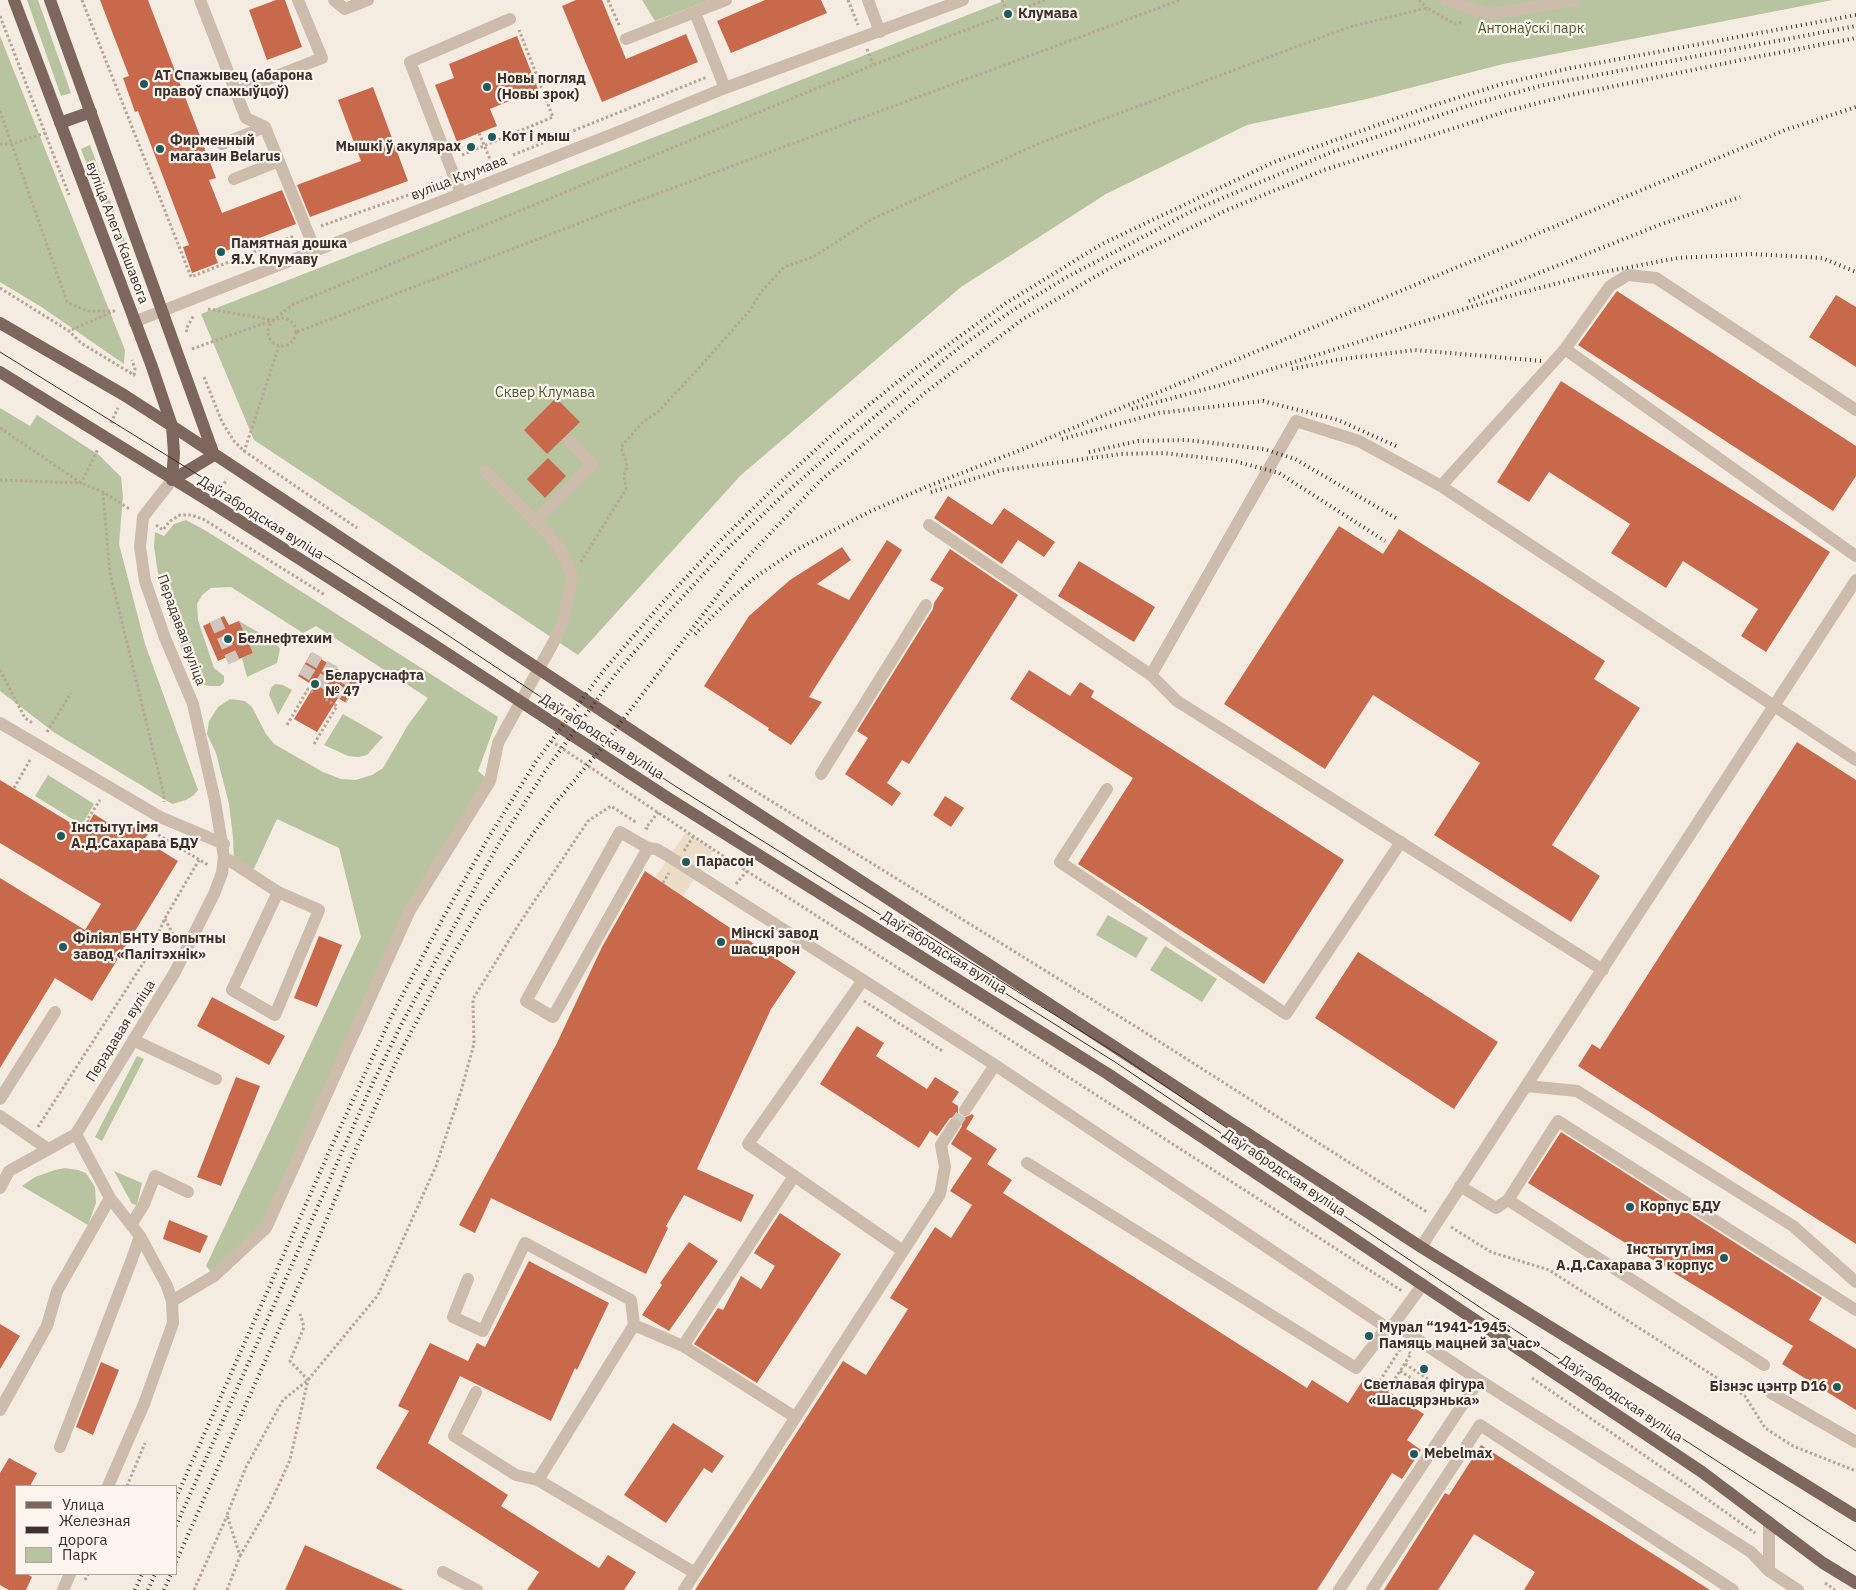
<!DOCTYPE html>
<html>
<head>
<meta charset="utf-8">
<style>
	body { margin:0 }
	#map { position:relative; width:1856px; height:1590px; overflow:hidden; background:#f4ebe1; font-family:"IBM Plex Sans",sans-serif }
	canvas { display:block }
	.legend { position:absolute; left:15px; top:1485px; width:162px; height:90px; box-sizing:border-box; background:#fbf5ee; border:1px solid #aea6a0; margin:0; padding:6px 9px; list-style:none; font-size:15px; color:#3b302b }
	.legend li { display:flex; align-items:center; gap:10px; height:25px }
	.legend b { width:25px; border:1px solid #aea6a0 }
</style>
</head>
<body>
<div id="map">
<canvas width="1856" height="1590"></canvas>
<ul class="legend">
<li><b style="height:6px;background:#7d675c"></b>Улица</li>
<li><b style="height:6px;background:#3b302b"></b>Железная дорога</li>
<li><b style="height:14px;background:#b8c4a0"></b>Парк</li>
</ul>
</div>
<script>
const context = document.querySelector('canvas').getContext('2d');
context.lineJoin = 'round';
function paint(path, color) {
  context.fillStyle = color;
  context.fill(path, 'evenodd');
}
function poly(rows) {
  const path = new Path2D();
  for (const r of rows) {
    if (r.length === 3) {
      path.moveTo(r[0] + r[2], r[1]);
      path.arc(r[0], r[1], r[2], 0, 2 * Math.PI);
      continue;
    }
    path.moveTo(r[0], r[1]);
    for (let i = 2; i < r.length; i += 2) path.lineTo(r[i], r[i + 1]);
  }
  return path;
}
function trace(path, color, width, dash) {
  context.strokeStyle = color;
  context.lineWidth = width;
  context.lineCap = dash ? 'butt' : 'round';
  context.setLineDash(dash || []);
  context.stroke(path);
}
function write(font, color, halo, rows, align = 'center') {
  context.font = font + ' "IBM Plex Sans",sans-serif';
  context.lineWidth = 4.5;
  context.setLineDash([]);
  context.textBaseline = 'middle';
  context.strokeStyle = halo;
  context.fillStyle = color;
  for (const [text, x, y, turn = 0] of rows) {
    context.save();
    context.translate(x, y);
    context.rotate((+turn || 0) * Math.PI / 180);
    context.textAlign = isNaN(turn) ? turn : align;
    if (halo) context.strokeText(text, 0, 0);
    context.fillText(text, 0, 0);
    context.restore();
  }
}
const green = poly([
	[27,0,38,0,71,93,61,96],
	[642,0,710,0,655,21],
	[1006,0,1833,0,1503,64,1367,99,1247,125,1106,194,961,287,740,476,578,655,254,440,201,314],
	[0,36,125,350,124,364,43,308,0,282],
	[90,145,142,288,134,292,81,149],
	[0,408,30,426,37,415,99,455,121,477,123,496,119,544,145,644,198,790,194,795,186,800,172,804,55,733,0,691],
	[186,520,208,532,498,717,478,771,490,781,410,910,266,1228,214,1276,206,1266,361,937,339,848,277,819,252,873,234,864,233,837,229,804,216,753,207,734,209,721,218,707,230,699,245,701,252,707,266,734,274,744,323,772,341,779,356,780,372,775,383,768,408,725,428,698,316,626,303,633,231,587,211,588,202,595,197,604,198,620,214,668,224,676,224,682,220,686,210,686,194,683,169,616,158,573,154,547,155,532,164,536,174,524],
	[239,621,275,642,280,649,277,663,247,677,242,658,253,653],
	[275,684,283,685,292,690,278,715,269,695,271,688],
	[343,714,383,737,367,755,358,757,348,756,324,745],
	[48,775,94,804,82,825,35,796],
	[1108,915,1148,938,1136,958,1096,935],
	[1165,946,1217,979,1202,1002,1150,970],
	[137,1056,144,1059,102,1141,95,1137],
	[65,1168,78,1170,86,1173,95,1187,96,1203,88,1225,22,1186,35,1177,55,1170],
	[114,1171,142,1183,137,1205,132,1204]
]);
const plaza = poly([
	[686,832,714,850,683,896,655,878]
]);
const building = poly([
	[100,0,148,0,216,178,209,180,222,213,282,190,296,224,215,255,218,263,192,273,183,247,189,245,138,111,135,112,123,78,129,76],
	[276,0,285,0,302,47,267,60,249,10],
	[576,0,602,0,626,59,686,34,698,62,602,102,562,6],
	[765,0,821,0,827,13,731,53,717,21],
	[517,36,538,89,490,109,497,126,457,142,435,85,454,78,449,64],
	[373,87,408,181,310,217,297,185,361,161,338,100],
	[1617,291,1856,446,1856,476,1833,511,1578,345],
	[1836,295,1856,307,1856,367,1809,337],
	[1561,381,1830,552,1766,652,1741,636,1758,609,1683,561,1666,588,1611,553,1630,524,1549,472,1529,502,1497,482],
	[556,398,580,422,547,454,524,430],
	[548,458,566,476,545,498,527,479],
	[948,496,992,525,1004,508,1055,542,1044,557,1018,540,1002,564,934,518],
	[1339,526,1383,554,1399,529,1605,661,1594,679,1640,708,1552,845,1600,876,1571,922,1434,835,1480,763,1373,695,1325,769,1224,704],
	[887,540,902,550,809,697,822,702,791,745,768,730,769,728,704,686,749,616,790,580,842,547,851,560,817,584,849,600],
	[950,549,1018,595,909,764,902,760,887,783,901,793,892,806,845,774,868,738,857,731,933,609,934,603,944,588,930,580],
	[1079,561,1155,607,1134,642,1058,596],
	[224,616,229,625,239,621,253,653,230,663,227,657,218,661,203,626],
	[311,653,359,682,346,703,338,698,317,732,294,719,314,686,298,676],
	[1029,670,1070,696,1080,682,1094,691,1091,697,1344,860,1264,984,1078,864,1133,778,1010,699],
	[1797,742,1856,780,1856,1244,1578,1066,1592,1044,1600,1049],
	[0,780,84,831,94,814,123,832,129,823,148,834,144,840,178,861,92,1001,55,978,0,1068,0,878,85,930,101,904,0,843],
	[945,796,964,808,951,827,933,815],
	[645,871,796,972,771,1009,697,1169,754,1195,741,1222,684,1195,666,1226,668,1228,646,1274,491,1198,475,1233,459,1225,556,1045,602,947],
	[319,936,342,945,317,1007,294,998],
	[1358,952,1498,1042,1454,1109,1315,1018],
	[212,997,285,1036,269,1065,197,1026],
	[857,1026,884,1043,876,1056,927,1089,935,1077,959,1092,952,1102,958,1106,958,1114,964,1118,972,1114,974,1116,966,1129,997,1149,987,1164,1012,1180,1003,1193,1307,1388,1312,1380,1348,1403,1365,1377,1424,1414,1407,1440,1421,1450,1402,1479,1392,1473,1317,1590,695,1590,843,1361,866,1375,908,1309,890,1298,935,1227,951,1238,972,1205,950,1191,972,1158,951,1144,962,1126,959,1118,955,1117,950,1118,937,1136,930,1131,919,1148,820,1084],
	[236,1077,260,1086,221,1186,197,1177],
	[1561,1132,1822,1298,1809,1320,1856,1349,1856,1410,1782,1364,1793,1346,1528,1183],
	[780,1213,841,1254,757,1383,694,1344,718,1308,723,1310,741,1276,761,1289,775,1266,754,1253],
	[169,1220,208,1236,200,1253,163,1239],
	[689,1242,718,1261,669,1331,642,1315,662,1285,660,1283],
	[529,1261,609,1303,577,1370,575,1368,551,1421,460,1376,428,1443,508,1495,501,1506,599,1568,608,1555,636,1572,624,1590,527,1590,539,1572,376,1468,409,1411,398,1406,430,1343,468,1361,477,1343,485,1347],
	[0,1324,20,1336,0,1369],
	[101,1362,119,1370,93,1435,76,1427],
	[673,1423,724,1456,712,1473,704,1468,666,1523,624,1495],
	[1481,1445,1710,1590,1524,1590,1535,1572,1474,1534,1438,1590,1384,1590,1445,1493,1449,1495],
	[9,1458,37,1473,30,1486,16,1486,16,1574,27,1574,32,1577,26,1590,9,1590,0,1585,0,1473],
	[305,1545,404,1590,285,1590]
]);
const minorTunnel = poly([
	[215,620,234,662],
	[309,657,357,685],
	[302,669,349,698],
	[954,1125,965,1110]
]);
const path = poly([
	[82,0,191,277,294,236],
	[608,0,620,27],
	[848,0,858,25],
	[1002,0,1008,14],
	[1419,0,1427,8],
	[0,16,69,195],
	[867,49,873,64],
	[0,111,67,302,87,311,114,311,69,331],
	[479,133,492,164],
	[0,144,12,144,45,133],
	[462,155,553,117,519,30],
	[513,155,707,77],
	[321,226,442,183],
	[0,288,69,331,81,343,134,375,135,369,132,360],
	[208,309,273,320],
	[282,332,14],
	[187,332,186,329,194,315],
	[297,332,608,212,1180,0],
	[192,349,273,320,294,304,873,65,1045,0],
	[204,377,222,422,234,441,244,451,357,528],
	[111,423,118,408],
	[0,428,81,483,103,492,131,510],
	[244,452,279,346],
	[0,480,81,483,98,449],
	[219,492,227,479],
	[103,493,110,573,164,795,164,802],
	[156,525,163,530,170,521,180,515,191,515,203,519,325,595],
	[581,562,626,489,624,476,627,466,621,447,643,422,658,412,698,369,751,309,761,292,784,267,813,257,872,219,1040,143,1349,27,1427,8,1455,24,1463,22],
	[0,670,25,718,34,724],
	[287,725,308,689,314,693],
	[47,732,71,693],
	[551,741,714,850,1402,1291],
	[314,744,337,706,323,698],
	[729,775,1138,1028,1427,1212],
	[14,788,30,760],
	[89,822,87,820,100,800],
	[648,829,646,828,658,812],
	[154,832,208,865],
	[154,850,163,838],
	[684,851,693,837],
	[663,883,669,873],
	[736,884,747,871],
	[165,919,175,938],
	[864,1001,944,1052],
	[38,1127,149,954,165,918,199,860],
	[1451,1227,1491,1252,1549,1270,1745,1396,1765,1428,1793,1446,1856,1471],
	[1405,1364,1437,1385],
	[1400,1371,1434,1392],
	[1532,1378,1683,1482,1755,1533],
	[1377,1385,1401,1348],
	[1387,1391,1411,1354,1409,1352],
	[127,1486,145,1443],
	[240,1556,269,1506,290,1460,308,1380,290,1361,304,1327,300,1314],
	[85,1580,88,1574],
	[1825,1583,1835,1590],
	[194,1590,227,1516],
	[227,1590,240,1556,227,1515,246,1467,283,1400,308,1380,378,1295,436,1166,461,1091,474,1044,473,999,519,924,588,821,611,806,637,823]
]);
const minor = poly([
	[200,0,246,118,265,127,315,250],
	[334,0,345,9,368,0],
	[868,0,880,32],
	[1446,0,1489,14,1575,0],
	[695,13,725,88],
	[626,39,726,0],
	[236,92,322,58,298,0],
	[222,144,265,127],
	[234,179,279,161],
	[461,194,410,62,510,19],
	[134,322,618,132,725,88,963,0],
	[1565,349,1856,556],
	[1441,486,1565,349,1610,286,1628,275,1656,278,1856,410],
	[536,521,593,464,570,442],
	[929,525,1151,675,1177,701,1603,970],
	[1151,675,1296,421,1359,441,1441,486,1856,760],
	[0,723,160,817,224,844],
	[821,774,926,605],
	[1107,789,1060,862,1286,1014,1401,842],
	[648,848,553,1017,526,1001,620,832,648,848,656,849,665,854,863,980,995,1065,1386,1327,1394,1324,1423,1284],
	[224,857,278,892,319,910,275,1015,232,990,278,892],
	[863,980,748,1144,903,1251],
	[133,1040,216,1079],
	[1527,1086,1577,1091,1793,1226,1856,1282],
	[0,1099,55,1012],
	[965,1110,995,1065],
	[0,1116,48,1149],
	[1027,1163,1356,1368,1376,1342,1386,1327],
	[794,1176,683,1346,795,1417],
	[1460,1186,1496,1208,1508,1200,1764,1365],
	[0,1188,9,1171,76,1134],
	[1508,1200,1558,1121,1856,1310],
	[131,1225,144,1204,155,1176,188,1192],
	[1421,1247,1856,580],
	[468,1279,453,1317,483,1331,525,1243,631,1300,634,1325],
	[172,1301,214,1276,266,1228,410,910,490,781,498,743,558,634,564,618,572,576,560,549,547,533,485,471],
	[1479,1380,1751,1552,1769,1571,1798,1590],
	[476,1392,454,1436,516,1475,538,1480,695,1573],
	[1771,1393,1856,1442],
	[0,1410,47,1326,57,1291,110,1198],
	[60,1447,132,1259,140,1236],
	[538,1480,634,1325,683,1346],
	[108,1486,144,1404,173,1323,172,1301,167,1286,140,1236,110,1198,76,1134,175,972,214,894,222,873,224,857,215,801,193,704,165,638,145,581,140,547,143,517,172,480],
	[1769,1522,1769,1571],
	[443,1572,477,1590],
	[63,1590,70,1574],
	[684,1590,940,1194,945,1167,941,1145,954,1125],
	[1339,1590,1479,1380,1394,1324],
	[1372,1590,1480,1425,1733,1590]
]);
const major = poly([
	[14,0,151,364,172,426,174,453,172,480],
	[50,0,214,455],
	[60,123,91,112],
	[0,323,124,395,172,426,688,768,1421,1247,1856,1516],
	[0,372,212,503,428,641,668,798,1108,1074,1702,1472,1823,1563,1856,1583],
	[172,480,214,455]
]);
const tram = poly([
	[0,352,221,489,437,628,675,786,1115,1062,1487,1312,1856,1551],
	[909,924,1121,1056,1233,1132]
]);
const rail = poly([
	[1469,301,1659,225,1740,197],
	[1292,369,1335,360,1415,350,1542,361],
	[1132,409,1221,385,1480,304,1588,275,1678,258,1752,254,1822,258,1856,272],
	[1062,439,1159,413,1263,401,1338,420,1398,447],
	[1089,452,1138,441,1186,440,1264,449,1295,459,1399,520],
	[931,492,1002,470,1121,454,1163,453,1234,461,1279,473,1385,541],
	[695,634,721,608,754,578,796,550,869,512,926,487,1023,449,1785,130,1856,107],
	[176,1498,329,1152,392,1015,443,918,487,840,535,763,604,670,663,602,720,541,776,486,834,433,905,376,1006,303,1102,244,1274,162,1428,107,1502,84,1571,68,1856,15],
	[176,1526,369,1091,402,1023,498,845,543,774,615,675,664,617,726,550,778,500,846,440,960,347,1013,310,1067,277,1194,210,1332,152,1473,104,1544,85,1856,26],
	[176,1562,305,1271,356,1149,402,1049,445,968,482,905,553,806,599,751,743,562,820,481,926,392,1023,319,1115,265,1227,210,1324,170,1507,111,1566,96,1751,58,1856,38],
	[135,1590,142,1574],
	[148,1590,155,1574],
	[164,1590,171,1574]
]);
const markers = [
	[1008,14,5,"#1f5a5e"],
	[144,84,5,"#1f5a5e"],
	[487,87,5,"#1f5a5e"],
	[492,137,5,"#1f5a5e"],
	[471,147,5,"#1f5a5e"],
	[160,149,5,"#1f5a5e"],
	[221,252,5,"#1f5a5e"],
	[228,639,5,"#1f5a5e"],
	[315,684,5,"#1f5a5e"],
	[61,836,5,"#1f5a5e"],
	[686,862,5,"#1f5a5e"],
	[721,942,5,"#1f5a5e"],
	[63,947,5,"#1f5a5e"],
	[1630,1207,5,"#1f5a5e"],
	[1724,1258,5,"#1f5a5e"],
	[1369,1336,5,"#1f5a5e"],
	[1424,1369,5,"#1f5a5e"],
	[1837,1387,5,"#1f5a5e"],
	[1414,1454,5,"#1f5a5e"]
];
const poiNames = [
	["Клумава",1018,14],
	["АТ Спажывец (абарона",154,76],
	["правоў спажыўцоў)",154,92],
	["Новы погляд",497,79],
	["(Новы зрок)",497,95],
	["Кот і мыш",502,137],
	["Фирменный",170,141],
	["магазин Belarus",170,157],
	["Мышкі ў акулярах",461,147,"right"],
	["Памятная дошка",231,244],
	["Я.У. Клумаву",231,260],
	["Белнефтехим",238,639],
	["Беларуснафта",325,676],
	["№ 47",325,692],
	["Інстытут імя",71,828],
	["А.Д.Сахарава БДУ",71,844],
	["Парасон",696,862],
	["Мінскі завод",731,934],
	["шасцярон",731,950],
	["Філіял БНТУ Вопытны",73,939],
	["завод «Палітэхнік»",73,955],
	["Корпус БДУ",1640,1207],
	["Інстытут імя",1714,1250,"right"],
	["А.Д.Сахарава 3 корпус",1714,1266,"right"],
	["Мурал “1941-1945.",1379,1328],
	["Памяць мацней за час»",1379,1344],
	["Светлавая фігура",1424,1385,"center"],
	["«Шасцярэнька»",1424,1401,"center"],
	["Бізнэс цэнтр D16",1827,1387,"right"],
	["Mebelmax",1424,1454]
];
const parkNames = [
	["Антонаўскі парк",1531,29],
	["Сквер Клумава",545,393]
];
const streetNames = [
	["вуліца Клумава",459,178,-21],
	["вуліца Алега Кашавога",117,233,69],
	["Даўгабродская вуліца",261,518,32],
	["Перадавая вуліца",181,630,70],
	["Даўгабродская вуліца",602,737,33],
	["Даўгабродская вуліца",944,953,32],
	["Перадавая вуліца",121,1031,-58],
	["Даўгабродская вуліца",1284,1173,34],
	["Даўгабродская вуліца",1621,1399,34]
];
paint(green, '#b8c4a0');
paint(plaza, '#ecdcc8');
paint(building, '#c8694b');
trace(minorTunnel, '#cfc6bd', 12, [12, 6]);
trace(path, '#b9a596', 3, [2.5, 2.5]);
trace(minor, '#cdbbac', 12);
trace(major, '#7d675c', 12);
trace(tram, '#3b302b', 1);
trace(rail, '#3b302b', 4, [1, 4]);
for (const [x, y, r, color] of markers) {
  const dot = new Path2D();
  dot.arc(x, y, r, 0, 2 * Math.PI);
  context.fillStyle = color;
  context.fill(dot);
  trace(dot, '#fbf5ee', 2);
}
write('bold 14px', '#3b302b', '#fbf5ee', poiNames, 'left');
write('14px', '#4a5a2e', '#fbf5ee', parkNames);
write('14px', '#3b302b', '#fbf5ee', streetNames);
</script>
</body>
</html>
